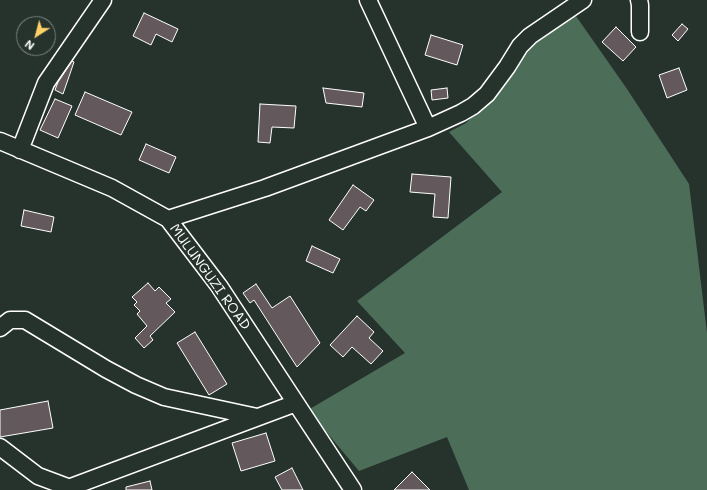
<!DOCTYPE html>
<html>
<head>
<meta charset="utf-8">
<style>
	body { margin:0 }
	#map { position:relative; width:707px; height:490px; overflow:hidden; background:#26332d; font-family:Mali,sans-serif }
	canvas { display:block }
	.north { position:absolute; left:16px; top:16px; width:40px; height:40px; box-sizing:border-box; background:#26332d; border:1px solid #7d8581; border-radius:50%; rotate:216deg; font-size:11px; font-weight:700; line-height:16px; text-align:center; color:#fff }
	.north::after { content:''; display:block; margin:auto; width:14px; height:18px; background:#ffd166; clip-path:polygon(50% 0,100% 100%,50% 72%,0 100%) }
</style>
</head>
<body>
<div id="map">
<canvas width="707" height="490"></canvas>
<div class="north">N</div>
</div>
<script>
const context = document.querySelector('canvas').getContext('2d');
context.lineJoin = 'round';
function paint(path, color) {
  context.fillStyle = color;
  context.fill(path, 'evenodd');
}
function poly(rows) {
  const path = new Path2D();
  for (const r of rows) {
    path.moveTo(r[0], r[1]);
    for (let i = 2; i < r.length; i += 2) path.lineTo(r[i], r[i + 1]);
  }
  return path;
}
function trace(path, color, width, dash) {
  context.strokeStyle = color;
  context.lineWidth = width;
  context.lineCap = dash ? 'butt' : 'round';
  context.setLineDash(dash || []);
  context.stroke(path);
}
function write(font, color, halo, rows, align = 'center') {
  context.font = font + ' Mali,sans-serif';
  context.lineWidth = 4;
  context.setLineDash([]);
  context.textBaseline = 'middle';
  context.strokeStyle = halo;
  context.fillStyle = color;
  for (const [text, x, y, turn = 0] of rows) {
    context.save();
    context.translate(x, y);
    context.rotate((+turn || 0) * Math.PI / 180);
    context.textAlign = isNaN(turn) ? turn : align;
    if (halo) context.strokeText(text, 0, 0);
    context.fillText(text, 0, 0);
    context.restore();
  }
}
const green = poly([
	[571,9,627,89,689,184,707,333,707,490,469,490,447,437,359,471,308,410,405,353,357,301,502,192,449,132,466,123,481,107,525,49]
]);
const building = poly([
	[144,13,178,29,172,42,156,34,151,45,133,36,144,13],
	[682,24,688,29,678,41,672,35,682,24],
	[616,27,636,47,623,61,602,42,616,27],
	[431,35,463,45,457,65,425,55,431,35],
	[72,61,74,62,63,94,55,90,58,82,72,61],
	[679,68,687,90,667,98,659,75,679,68],
	[323,88,364,93,362,107,326,103,323,88],
	[447,88,448,98,432,100,431,90,447,88],
	[85,92,132,112,121,135,75,115,85,92],
	[55,99,72,106,58,138,40,130,55,99],
	[260,104,296,106,294,128,272,127,270,143,258,142,260,104],
	[146,144,176,157,169,173,139,160,146,144],
	[412,174,451,177,448,218,433,217,435,194,410,192,412,174],
	[353,185,374,200,366,211,360,207,343,230,329,220,353,185],
	[24,210,54,217,51,232,21,226,24,210],
	[312,246,340,259,333,273,306,261,312,246],
	[148,283,155,291,159,287,171,299,166,303,175,312,150,336,153,340,144,348,135,338,147,326,137,314,140,311,134,305,137,302,132,297,148,283],
	[256,284,272,308,290,296,320,343,297,367,254,300,250,303,243,293,256,284],
	[357,316,374,332,369,338,383,351,371,364,352,347,343,357,330,345,357,316],
	[195,332,227,384,209,395,177,343,195,332],
	[48,401,53,428,0,437,0,410,48,401],
	[266,433,275,461,241,471,232,443,266,433],
	[292,468,303,490,282,490,275,477,292,468],
	[412,472,430,490,394,490,412,472],
	[150,481,152,490,126,490,126,487,150,481]
]);
const minor = poly([
	[368,0,428,128],
	[639,0,640,5,640,32],
	[0,141,112,188,168,219,219,286,353,490],
	[20,150,46,83,103,0],
	[168,219,265,188,428,128,461,113,473,106,487,94,507,67,520,46,530,36,583,0],
	[0,328,10,320,25,320,106,369,136,385,164,397,257,417],
	[0,447,38,476,70,488],
	[63,490,296,403]
]);
const streetNames = [
	["MULUNGUZI ROAD",210,277,54]
];
paint(green, '#4c6e59');
paint(building, '#63595d');
trace(building, '#fff', 1);
trace(minor, '#fff', 19);
trace(minor, '#26332d', 16);
write('14px', '#fff', '#26332d', streetNames);
</script>
</body>
</html>
